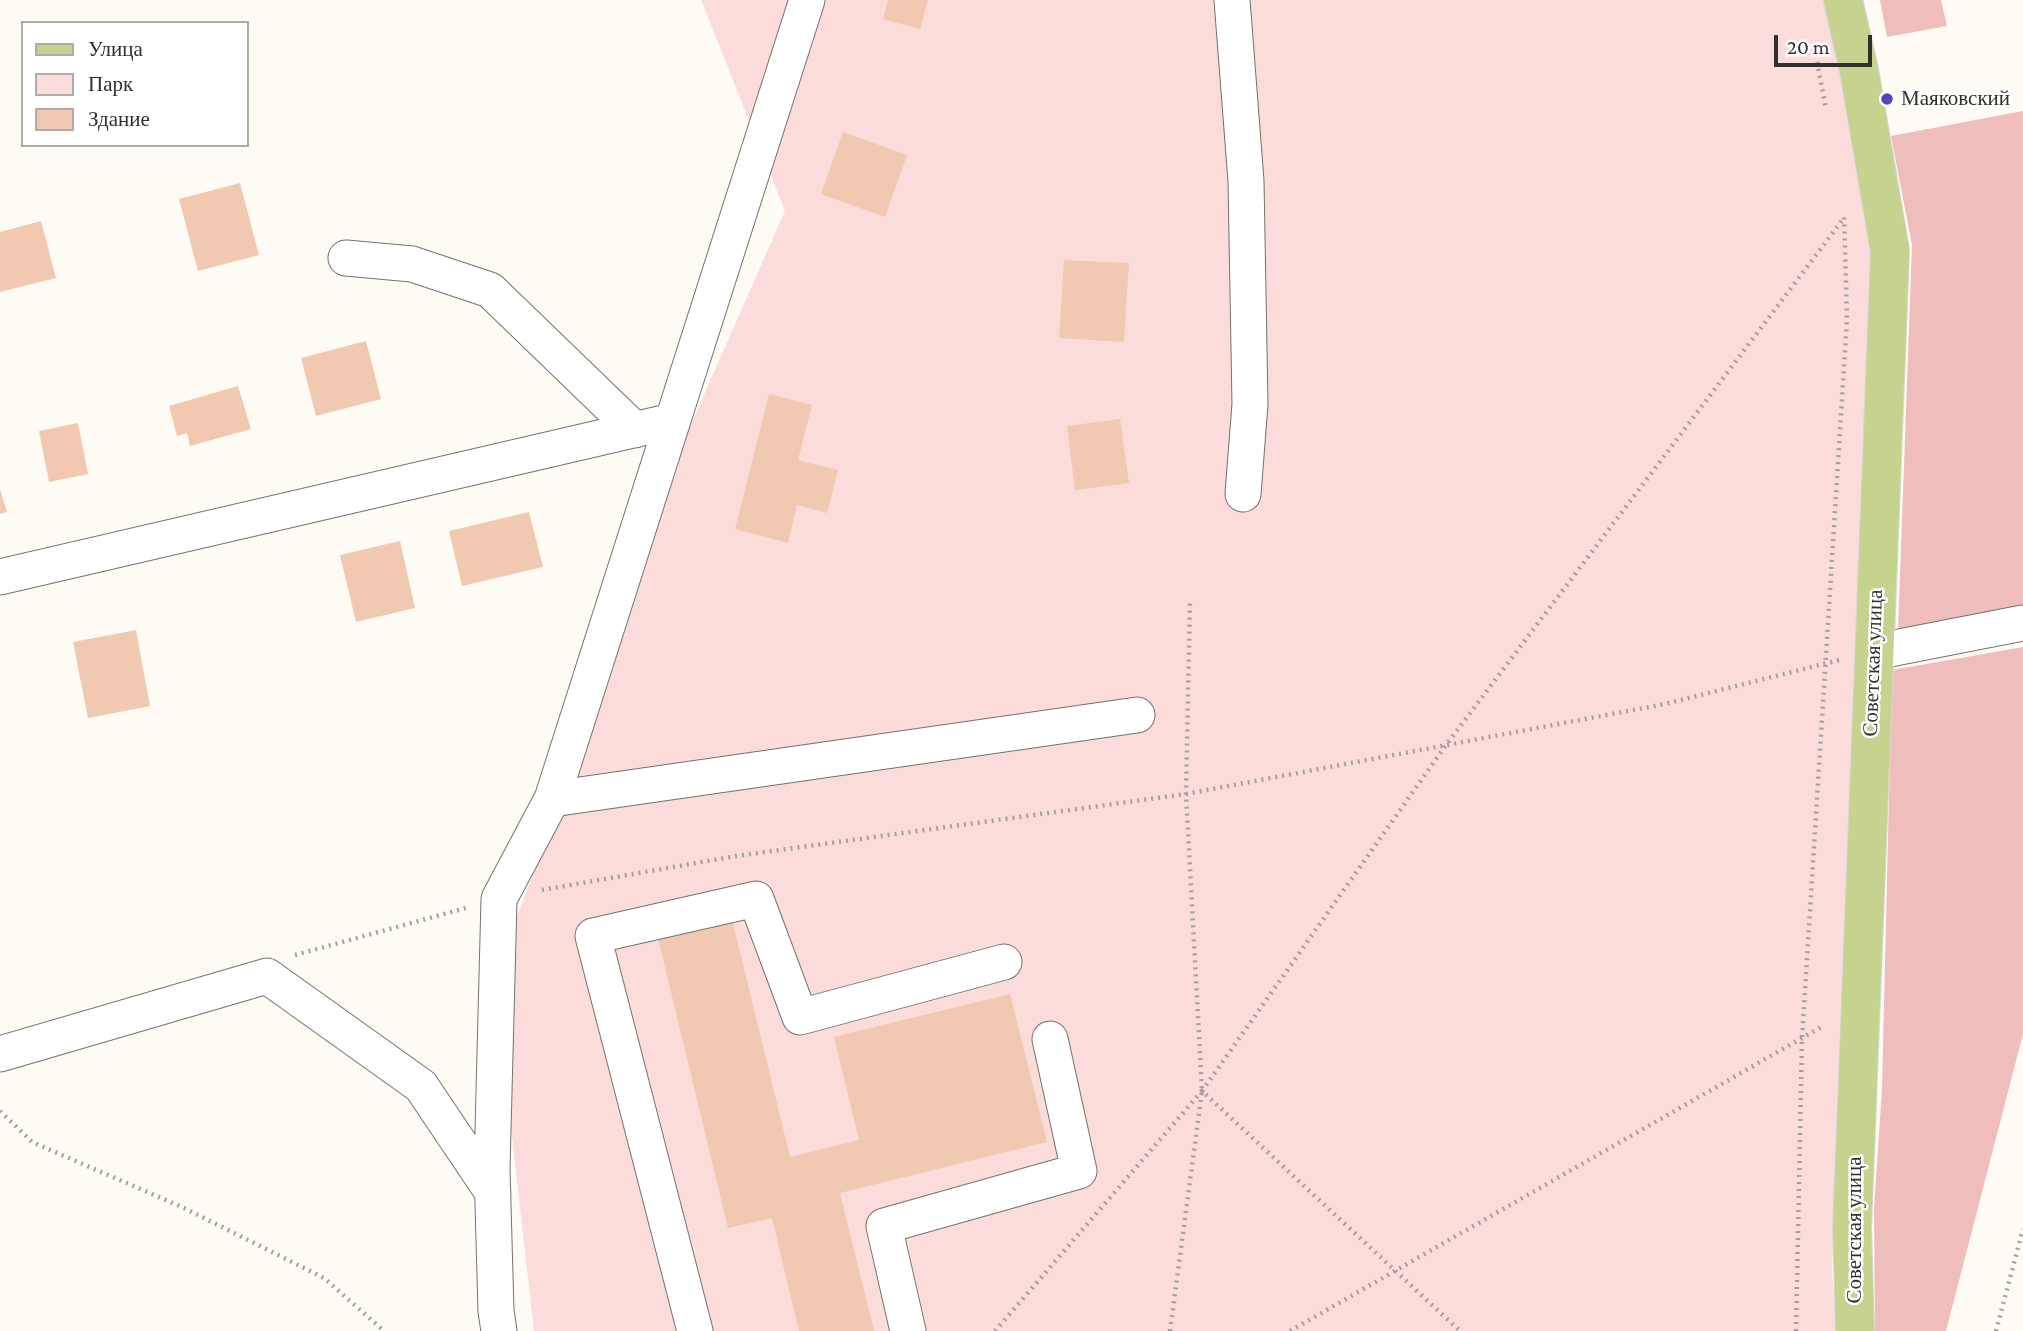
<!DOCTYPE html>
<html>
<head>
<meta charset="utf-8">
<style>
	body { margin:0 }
	#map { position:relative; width:2023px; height:1331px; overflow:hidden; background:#fefbf5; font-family:"Crimson Pro",serif }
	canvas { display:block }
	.legend { position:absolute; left:21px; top:21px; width:228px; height:126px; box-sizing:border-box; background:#fff; border:2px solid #adacab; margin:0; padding:9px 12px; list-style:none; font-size:21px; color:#32302e }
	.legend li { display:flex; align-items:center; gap:14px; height:35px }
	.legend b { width:35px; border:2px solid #adacab }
	.scale { position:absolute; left:1774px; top:35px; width:98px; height:32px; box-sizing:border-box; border:4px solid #32302e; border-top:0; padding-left:9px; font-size:21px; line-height:24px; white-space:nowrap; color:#32302e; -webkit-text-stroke:5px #fff; paint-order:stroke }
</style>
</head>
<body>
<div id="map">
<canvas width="2023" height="1331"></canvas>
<ul class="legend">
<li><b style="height:9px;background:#c6d38f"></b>Улица</li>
<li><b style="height:19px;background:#fbdcdb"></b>Парк</li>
<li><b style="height:19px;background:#f1c8b0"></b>Здание</li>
</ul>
<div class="scale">20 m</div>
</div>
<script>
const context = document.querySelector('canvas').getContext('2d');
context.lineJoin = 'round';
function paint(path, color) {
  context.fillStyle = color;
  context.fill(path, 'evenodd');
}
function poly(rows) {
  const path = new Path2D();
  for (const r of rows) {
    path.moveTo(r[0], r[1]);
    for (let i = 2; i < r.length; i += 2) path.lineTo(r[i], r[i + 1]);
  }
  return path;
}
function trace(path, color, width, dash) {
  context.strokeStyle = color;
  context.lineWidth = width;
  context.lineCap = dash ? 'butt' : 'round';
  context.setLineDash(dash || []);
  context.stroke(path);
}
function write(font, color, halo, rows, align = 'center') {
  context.font = font + ' "Crimson Pro",serif';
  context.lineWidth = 5;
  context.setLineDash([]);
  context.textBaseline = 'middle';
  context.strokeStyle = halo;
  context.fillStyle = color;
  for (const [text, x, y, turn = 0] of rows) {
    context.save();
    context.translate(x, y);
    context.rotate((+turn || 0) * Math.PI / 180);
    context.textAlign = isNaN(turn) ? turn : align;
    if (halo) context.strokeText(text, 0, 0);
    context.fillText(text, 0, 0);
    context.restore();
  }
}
const green = poly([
	[701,0,1828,0,1880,242,1848,827,1836,1119,1832,1273,1837,1331,534,1331,494,977,582,745,688,431,785,211]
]);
const forest = poly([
	[1880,0,1941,0,1947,26,1887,37],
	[2023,111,2023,608,1898,631,1912,245,1891,136],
	[2023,647,2023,1034,1946,1331,1875,1331,1874,1207,1882,1090,1892,670]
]);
const building = poly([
	[888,0,928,0,920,29,883,19],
	[843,132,907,155,885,217,821,194],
	[240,183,259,255,198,271,179,199],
	[41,221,56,278,0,292,0,232],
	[1064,260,1129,263,1124,342,1059,338],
	[366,341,381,399,316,416,301,358],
	[238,386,251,429,190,446,187,433,177,436,169,406],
	[769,394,812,405,798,460,838,470,827,513,797,505,788,543,735,529],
	[1120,419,1129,483,1075,490,1067,426],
	[78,423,88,474,49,482,39,431],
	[0,489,7,512,0,514],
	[529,512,543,567,462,586,449,531],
	[400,541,415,608,356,622,340,555],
	[136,630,150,706,88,718,73,642],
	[731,915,790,1157,859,1140,834,1037,1010,994,1047,1142,840,1193,874,1331,799,1331,772,1218,728,1228,657,934]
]);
const path = poly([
	[1817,62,1826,109],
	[542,890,736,856,1186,794,1665,704,1839,660],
	[295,955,466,908],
	[1202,1091,1446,745,1844,218],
	[0,1111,32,1142,182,1207,324,1278,384,1331],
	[995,1331,1202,1091,1460,1331],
	[1170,1331,1202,1091,1186,794,1190,599],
	[1290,1331,1823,1026],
	[1796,1331,1802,1039,1847,319,1844,214],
	[1996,1331,2023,1229]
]);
const minor = poly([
	[1232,0,1246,181,1250,404,1243,494],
	[346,258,412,264,490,290,635,430],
	[0,577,672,421],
	[1874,652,2023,623],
	[552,799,1137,715],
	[0,1054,267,976,421,1086,493,1193],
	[499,1331,496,1311,492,1169,499,899,552,799,807,0],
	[695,1331,593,936,756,899,800,1017,1004,962],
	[908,1331,884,1226,1079,1171,1050,1039]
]);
const major = poly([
	[1843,0,1859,70,1890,251,1852,1228,1855,1331]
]);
const markers = [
	[1887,99,7,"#5347be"]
];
const poiNames = [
	["Маяковский",1901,99]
];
const streetNames = [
	["Советская улица",1873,663,-88],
	["Советская улица",1855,1230,-90]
];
paint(green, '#fbdcdb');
paint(forest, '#eebdbc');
paint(building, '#f1c8b0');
trace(minor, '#74726c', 37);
trace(major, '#d6d6d5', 40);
trace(path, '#a4a19d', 4.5, [2, 5]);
trace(minor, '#fff', 35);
trace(major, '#c6d38f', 38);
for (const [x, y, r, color] of markers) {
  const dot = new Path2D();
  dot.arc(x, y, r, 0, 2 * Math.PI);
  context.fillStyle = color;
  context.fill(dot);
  trace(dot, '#fff', 2.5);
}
write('21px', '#32302e', '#fff', poiNames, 'left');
write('21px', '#32302e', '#fff', streetNames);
</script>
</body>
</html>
